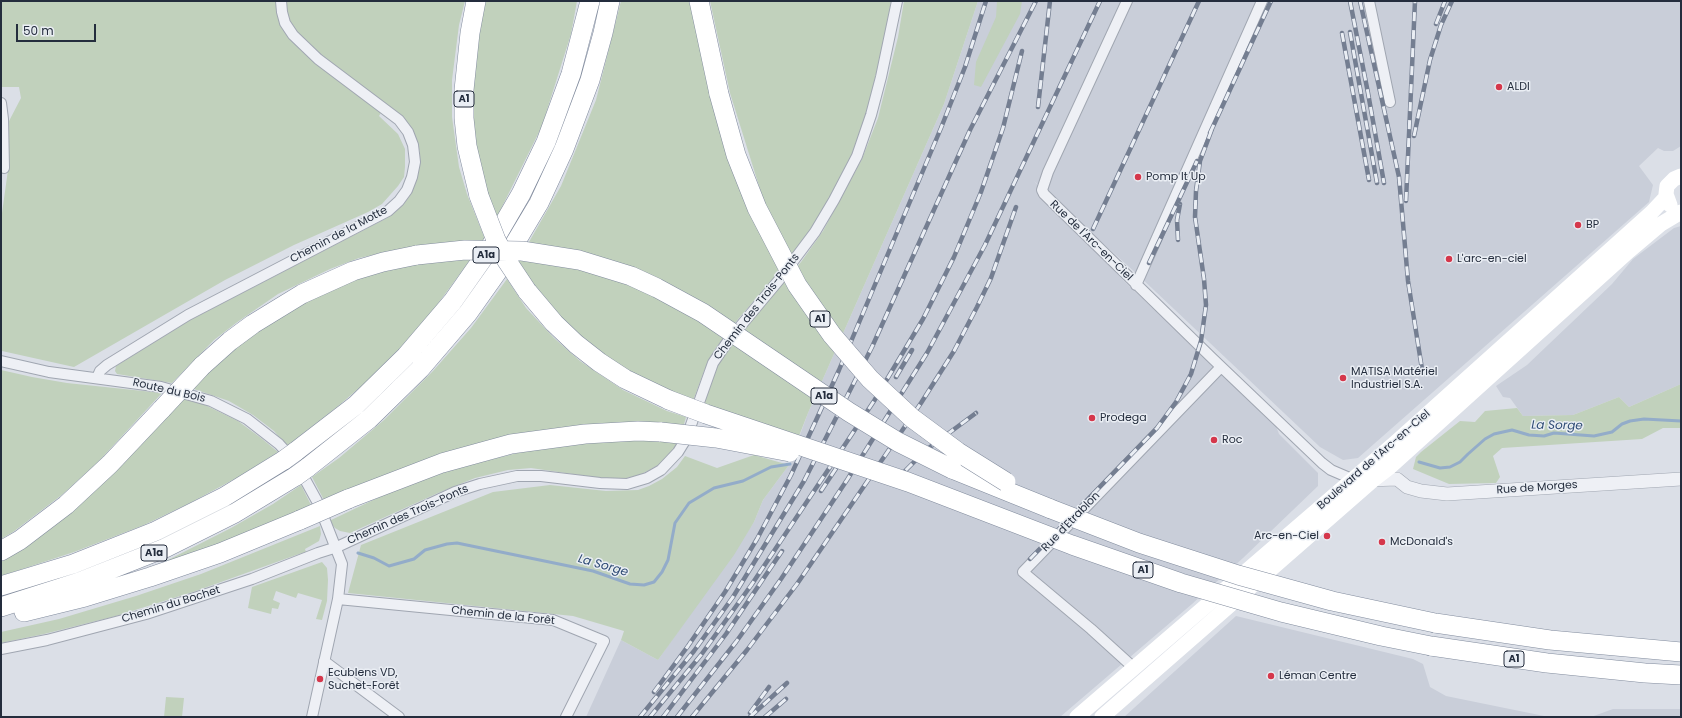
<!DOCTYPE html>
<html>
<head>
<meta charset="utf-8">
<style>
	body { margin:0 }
	#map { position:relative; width:1682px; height:718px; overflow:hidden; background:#dbdfe7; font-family:Poppins,sans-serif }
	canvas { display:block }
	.frame { position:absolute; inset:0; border:2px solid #242d3d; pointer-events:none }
	.scale { position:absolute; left:16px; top:24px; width:80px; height:18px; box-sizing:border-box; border:2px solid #242d3d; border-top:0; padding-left:5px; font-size:12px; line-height:14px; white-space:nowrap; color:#242d3d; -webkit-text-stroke:3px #eaeef4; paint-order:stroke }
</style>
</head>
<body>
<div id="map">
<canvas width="1682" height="718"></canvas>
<div class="frame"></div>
<div class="scale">50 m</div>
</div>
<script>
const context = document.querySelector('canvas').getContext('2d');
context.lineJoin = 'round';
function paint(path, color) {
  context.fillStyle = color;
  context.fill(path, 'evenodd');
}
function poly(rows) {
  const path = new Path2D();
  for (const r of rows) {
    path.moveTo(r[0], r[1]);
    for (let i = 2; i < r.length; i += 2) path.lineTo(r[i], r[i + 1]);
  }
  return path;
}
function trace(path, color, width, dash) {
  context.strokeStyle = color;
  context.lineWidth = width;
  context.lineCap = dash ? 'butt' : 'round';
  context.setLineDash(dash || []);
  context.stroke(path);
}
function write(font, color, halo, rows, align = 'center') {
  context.font = font + ' Poppins,sans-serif';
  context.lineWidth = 3;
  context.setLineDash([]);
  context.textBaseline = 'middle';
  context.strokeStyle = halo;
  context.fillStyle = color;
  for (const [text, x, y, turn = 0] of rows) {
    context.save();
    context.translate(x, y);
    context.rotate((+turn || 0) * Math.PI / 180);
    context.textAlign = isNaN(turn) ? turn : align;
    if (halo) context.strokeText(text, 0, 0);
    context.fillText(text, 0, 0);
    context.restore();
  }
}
const built = poly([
	[978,1,1681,1,1681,146,1673,151,1664,151,1658,148,1639,166,1653,185,1649,202,1358,458,1343,460,1320,447,1138,275,1034,181,1123,280,1276,426,1279,434,1318,473,1318,486,1243,558,1192,604,1060,717,586,717,621,640,658,660,754,522,763,500,789,465,808,413,944,104],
	[1681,226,1681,384,1629,407,1619,397,1573,415,1523,416,1510,398,1503,397,1496,386,1527,365,1612,284,1633,259,1674,228],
	[1236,616,1413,659,1423,664,1430,687,1446,696,1549,717,1124,717],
	[1613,709,1681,709,1681,717,1591,717]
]);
const green = poly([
	[1,1,465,1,459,25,452,80,452,117,459,167,467,194,487,244,382,253,359,258,330,269,278,294,236,323,214,340,172,383,117,374,115,371,116,366,190,320,387,218,402,206,409,197,413,187,420,164,420,153,418,145,385,106,379,116,398,134,405,149,405,167,404,177,398,186,382,204,368,212,294,245,225,280,74,367,2,351,2,213,8,170,8,123,21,98,19,87,2,87],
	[484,1,577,1,571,34,542,126,495,221,476,152,472,114,473,69],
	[621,1,691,1,780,271,739,318,715,349,704,371,693,401,647,381,606,358,565,324,535,289,517,263,561,186,596,100],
	[710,1,891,1,885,35,867,112,853,152,830,199,792,258,764,202,730,93],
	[904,1,978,1,944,104,808,413,799,436,703,405,717,366,730,345,801,262,823,231,862,159,878,118,898,37],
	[997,1,1022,1,1020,14,981,87,974,85,976,62,996,17],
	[473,256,434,309,399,349,365,383,337,407,287,446,274,431,253,415,229,401,191,388,238,343,298,303,361,277,420,263],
	[507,279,526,308,554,338,580,361,623,390,667,411,686,417,683,428,596,425,325,502,312,477,339,458,384,420,433,371,471,328],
	[1,370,32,377,67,383,162,393,98,462,63,494,13,532,1,539],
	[1681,384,1681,428,1663,428,1642,439,1502,448,1493,456,1500,477,1496,483,1449,484,1413,469,1416,457,1421,452,1460,421,1475,422,1485,411,1517,408,1523,416,1573,415,1619,397,1629,407],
	[182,398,205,405,238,421,261,438,278,452,240,476,190,503,144,525,74,552,1,576,2,559],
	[651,439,678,441,673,450,660,464,640,475,627,478,607,479,531,468,508,470,475,478,438,493,350,533,340,531,335,528,329,521,390,492,456,468,534,449,583,442],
	[754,455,789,465,763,500,754,522,734,555,658,660,621,640,624,631,573,616,348,593,361,545,493,492,550,485,606,491,638,490,649,486,662,479,677,467,685,456,717,468],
	[301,485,312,507,167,564,166,561,231,528,273,504],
	[320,526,321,534,319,541,305,549,306,552,299,554,196,591,116,616,44,634,1,643,1,632,59,619,136,596,201,574],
	[322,562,327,568,328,580,327,601,322,620,316,619,322,600,298,593,296,598,276,591,273,600,280,603,278,609,272,608,271,614,248,608,252,587],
	[166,697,184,698,182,717,164,717]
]);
const stream = poly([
	[1419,462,1440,468,1450,467,1460,462,1468,454,1485,439,1494,434,1512,430,1529,435,1544,436,1554,433,1594,436,1612,432,1622,424,1630,421,1644,419,1681,421],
	[358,553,374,558,389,566,414,559,425,550,447,544,457,543,593,571,630,584,644,585,654,582,662,572,668,560,675,523,689,503,714,488,743,481,771,467,790,464]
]);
const minor = poly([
	[1127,1,1048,172,1042,190,1044,194,1213,359,1322,463,1331,470,1352,479],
	[1369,1,1390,102],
	[1,103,3,119,4,168],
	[1136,285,1262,1],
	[1,361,49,372,161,387,211,401,247,419,279,444,296,463,318,503,342,564,338,599,312,717],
	[97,378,100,371,107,365,188,315,388,211,399,201,407,190,412,177,415,162,413,145,408,132,399,120,318,59,293,35,285,23,282,12,281,1],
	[338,599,553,620,604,641,566,717],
	[1,649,47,640,146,614,252,579,318,553,337,547,455,492,480,484,517,476,541,476,600,483,627,484,647,478,661,470,678,452,686,439,713,363,728,341,779,280,815,232,834,200,857,156,871,115,881,77,897,1],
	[324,661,399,717],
	[1134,668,1091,629,1023,572,1221,367]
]);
const tertiary = poly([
	[1368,480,1397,479,1407,487,1421,491,1447,494,1681,479]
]);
const secondary = poly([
	[1670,205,1666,194,1667,186,1674,179,1681,176],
	[1077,717,1395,443,1652,212,1666,197],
	[1102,717,1373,480,1390,467,1629,251,1661,224,1681,212]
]);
const motorway = poly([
	[476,1,470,33,464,90,464,118,467,146,479,196],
	[699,1,719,94],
	[527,291,554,323,576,344,599,362,625,379,669,400],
	[202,366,230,341,253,324,302,294,353,271,383,262,417,255],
	[295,452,356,405,406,356,453,301,486,254,521,194,546,142,571,74,590,1],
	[307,468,369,419,420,369,468,313,502,265,539,203,564,149,590,80,603,33,610,1],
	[952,469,1051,509],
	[348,499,442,463,511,444,585,434,638,431,661,432],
	[1,551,20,540,66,505,110,464,162,409],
	[1,586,73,564,156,531,224,497,284,460],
	[1,607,79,582,165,548,235,513,296,476],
	[24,612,85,597,150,577,220,553,300,520],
	[1435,623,1550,640,1681,652],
	[1431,646,1547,663,1645,673,1681,675]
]);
const rail = poly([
	[1350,1,1368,93,1384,183],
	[1360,1,1399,177,1408,281,1422,369],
	[1436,24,1445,1],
	[1350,32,1377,183],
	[1342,33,1369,180],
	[1038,107,1050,1],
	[1210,133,1271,1],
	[1414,136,1430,60,1441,25,1452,1],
	[1406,201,1415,1],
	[1093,229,1199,1],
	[1178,240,1177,220,1180,204],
	[1149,263,1197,161],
	[896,377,912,350],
	[893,483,926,450,976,413],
	[821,491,841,461],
	[1030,559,1157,428,1176,402,1191,374,1201,341,1206,305,1204,279,1195,217,1196,191,1200,161,1212,129],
	[654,692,688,646,725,592,757,539,791,475,839,370,941,128,965,67,986,1],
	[750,713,769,687],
	[640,717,694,651,733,597,804,481,872,347,970,130,1036,1],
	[650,717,701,655,752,584,874,401,923,319,954,257,981,192,1003,128,1022,51],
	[663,717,726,634,782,551],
	[677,717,736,642,781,579,847,480,927,353,985,245,1100,1],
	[692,717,747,650,797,584,921,403,954,351,977,307,991,278,1016,207],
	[750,717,787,683],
	[765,717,786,699]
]);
const motorwayBridge = poly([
	[719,94,736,155,757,208,797,285,832,335,870,379,912,418,958,452,1006,482],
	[479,196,496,240,507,261,527,291],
	[417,255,465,250,522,251,579,260,631,276,657,288,703,313,849,412,898,442,952,469],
	[669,400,706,414,908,482,1072,545,1181,583,1281,612,1381,636,1431,646],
	[162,409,202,366],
	[661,432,716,438,790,452],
	[284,460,295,452],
	[296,476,307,468],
	[1051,509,1139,543,1238,575,1332,601,1435,623],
	[300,520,348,499]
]);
const markers = [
	[1499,87,4,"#d5374b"],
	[1138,177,4,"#d5374b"],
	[1578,225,4,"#d5374b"],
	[1449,259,4,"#d5374b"],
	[1343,378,4,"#d5374b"],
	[1092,418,4,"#d5374b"],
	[1214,440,4,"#d5374b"],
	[1327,536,4,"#d5374b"],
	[1382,542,4,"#d5374b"],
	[1271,676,4,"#d5374b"],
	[320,679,4,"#d5374b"]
];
const shields = [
	[464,99,20],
	[486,255,26],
	[820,319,20],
	[824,396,26],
	[154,553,26],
	[1143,570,20],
	[1514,659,20]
];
const shieldNames = [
	["A1",464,99],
	["A1a",486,255],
	["A1",820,319],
	["A1a",824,396],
	["A1a",154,553],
	["A1",1143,570],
	["A1",1514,659]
];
const poiNames = [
	["ALDI",1507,87],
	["Pomp It Up",1146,177],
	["BP",1586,225],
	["L'arc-en-ciel",1457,259],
	["MATISA Matériel",1351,372],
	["Industriel S.A.",1351,385],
	["Prodega",1100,418],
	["Roc",1222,440],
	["Arc-en-Ciel",1319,536,"right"],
	["McDonald's",1390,542],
	["Ecublens VD,",328,673],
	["Suchet-Forêt",328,686],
	["Léman Centre",1279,676]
];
const streetNames = [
	["Chemin de la Motte",339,235,-28],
	["Rue de l'Arc-en-Ciel",1091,241,44],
	["Chemin des Trois-Ponts",757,307,-52],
	["Route du Bois",169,391,13],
	["Boulevard de l'Arc-en-Ciel",1374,460,-41],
	["Rue de Morges",1537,488,-4],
	["Chemin des Trois-Ponts",408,515,-24],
	["Rue d'Etrablon",1071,522,-46],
	["Chemin du Bochet",171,605,-17],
	["Chemin de la Forêt",503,616,6]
];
const waterNames = [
	["La Sorge",1557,426,1],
	["La Sorge",603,566,16]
];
paint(built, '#c9ced9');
paint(green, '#c1d1bc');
trace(stream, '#93acc9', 3);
trace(minor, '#a0a6b1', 12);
trace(tertiary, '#a0a6b1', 14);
trace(motorway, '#828c9e', 20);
trace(minor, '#eef0f5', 10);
trace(tertiary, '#eef0f5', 13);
trace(secondary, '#fff', 15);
trace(motorway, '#fff', 19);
trace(rail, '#747e91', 4.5);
trace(rail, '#eaeef4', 3, [9]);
trace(motorwayBridge, '#828c9e', 20, []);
trace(motorwayBridge, '#fff', 19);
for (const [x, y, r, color] of markers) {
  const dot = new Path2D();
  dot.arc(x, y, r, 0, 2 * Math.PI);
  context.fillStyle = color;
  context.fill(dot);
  trace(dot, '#eaeef4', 1.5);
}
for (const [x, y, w] of shields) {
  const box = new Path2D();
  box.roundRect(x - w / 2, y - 8, w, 16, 3);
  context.fillStyle = '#eaeef4';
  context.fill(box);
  trace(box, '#242d3d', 1);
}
write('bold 10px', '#242d3d', null, shieldNames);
write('11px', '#242d3d', '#eaeef4', poiNames, 'left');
write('11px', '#242d3d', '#eaeef4', streetNames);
write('italic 12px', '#2d4a73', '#eaeef4', waterNames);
</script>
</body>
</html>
